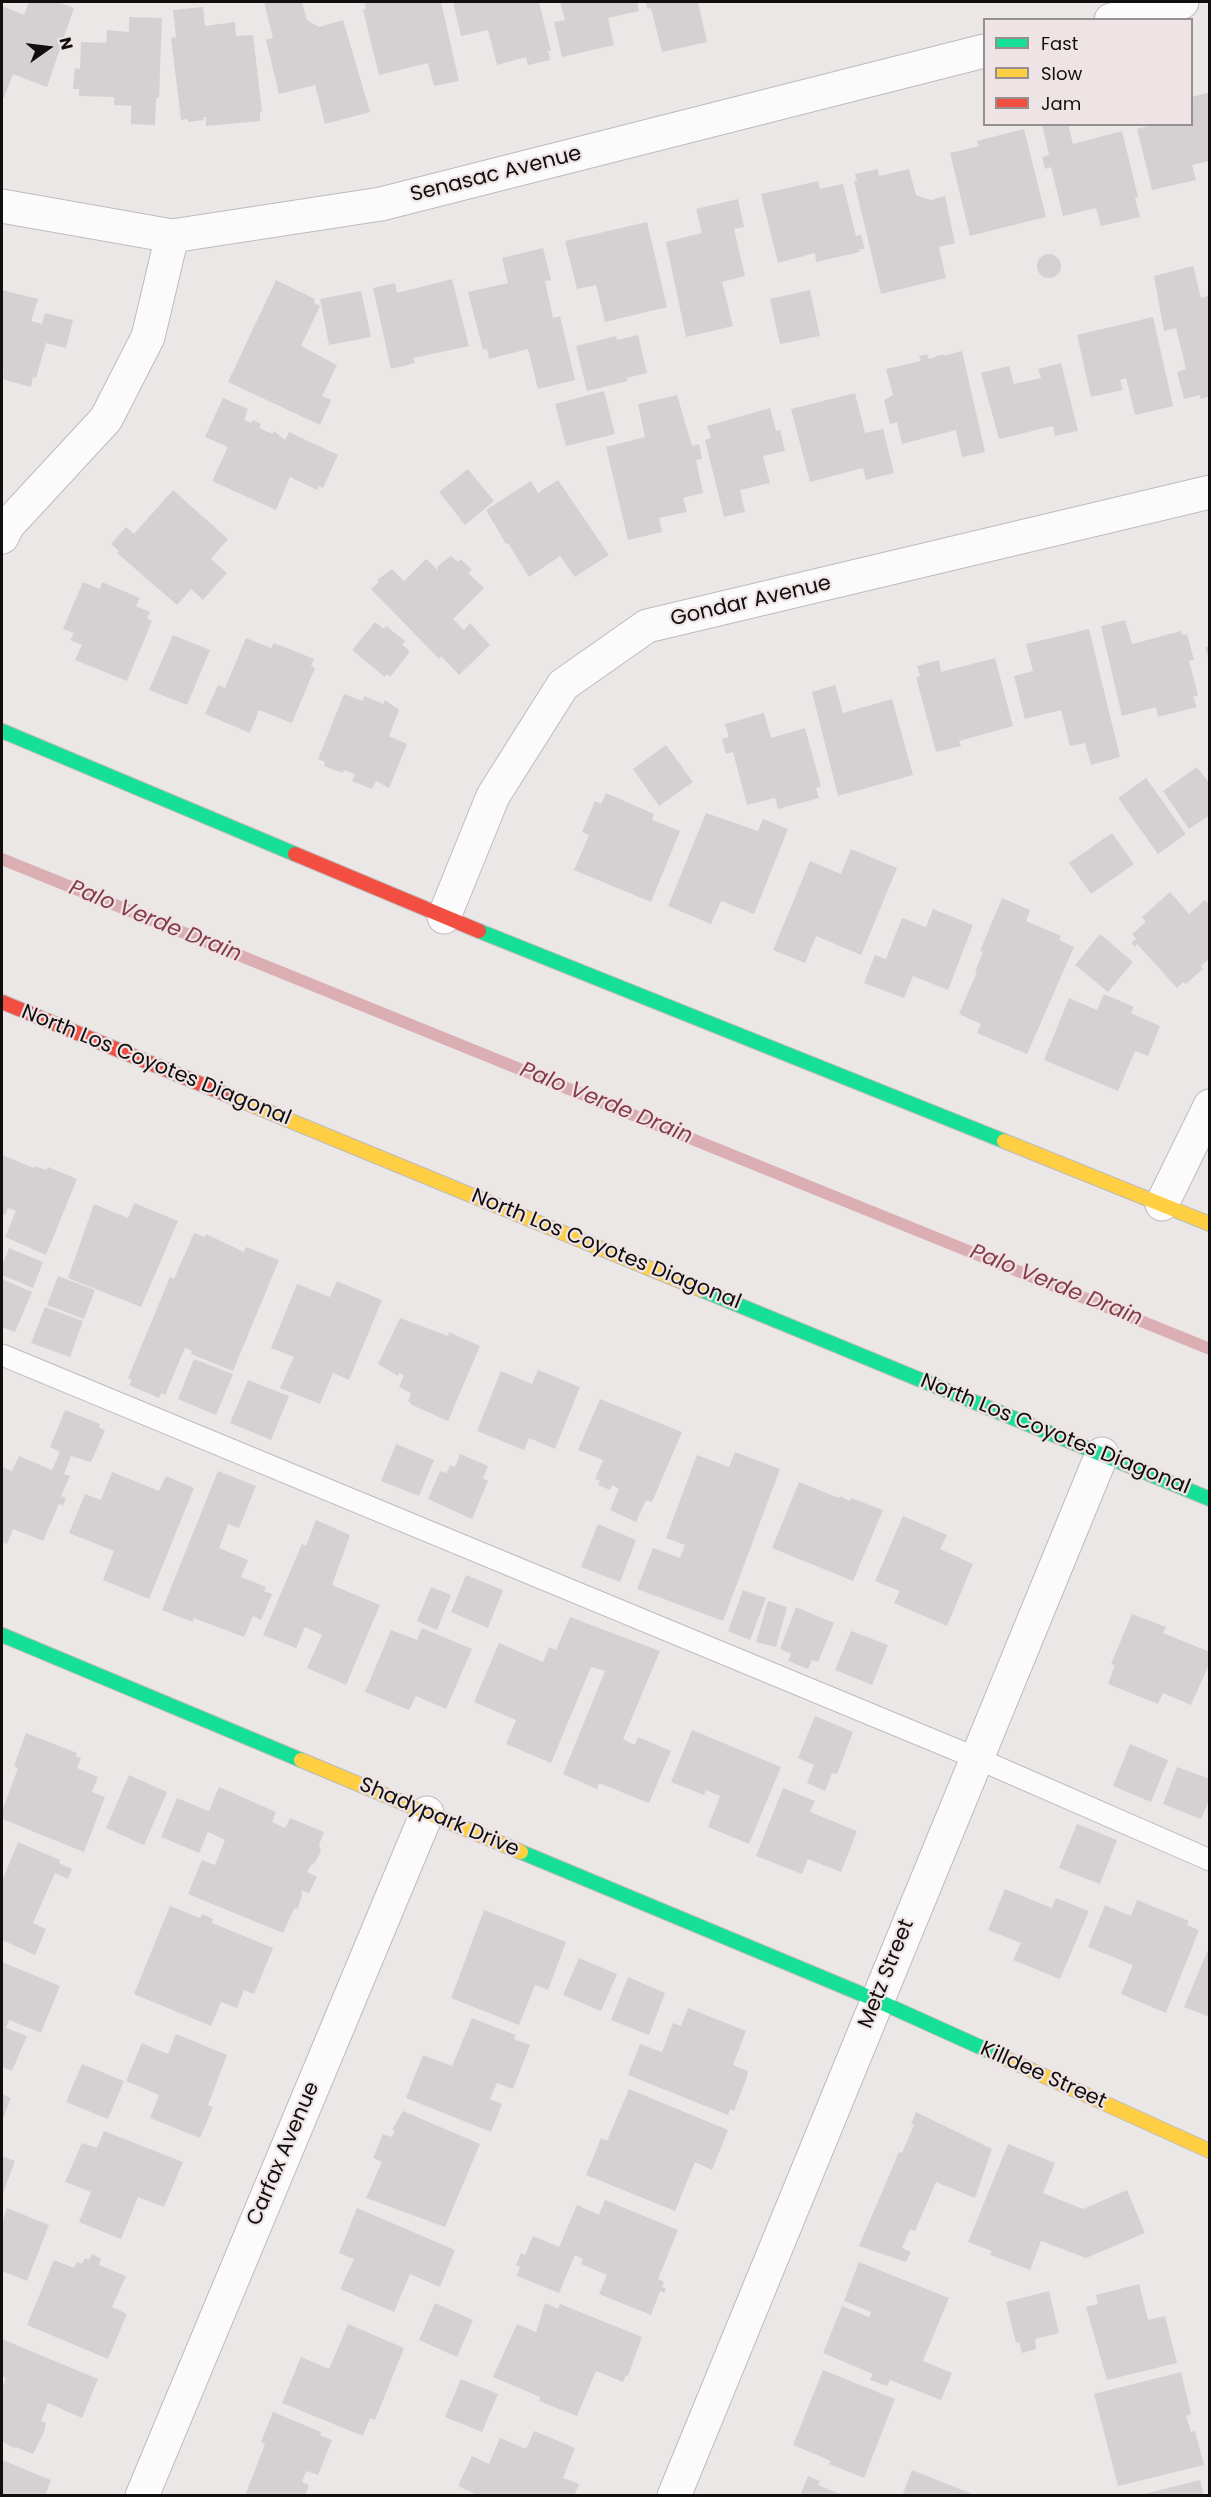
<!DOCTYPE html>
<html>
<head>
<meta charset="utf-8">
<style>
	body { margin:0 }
	#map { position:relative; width:1211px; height:2497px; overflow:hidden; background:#ece7e7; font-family:Poppins,sans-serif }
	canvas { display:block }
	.frame { position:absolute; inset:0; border:3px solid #120e0e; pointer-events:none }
	.legend { position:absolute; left:983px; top:18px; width:210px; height:108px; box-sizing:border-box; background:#efe4e5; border:2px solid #978e8f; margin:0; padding:8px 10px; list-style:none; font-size:18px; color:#120e0e }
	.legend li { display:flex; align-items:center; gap:12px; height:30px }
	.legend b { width:30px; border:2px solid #978e8f }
	.north { position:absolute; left:18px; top:18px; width:60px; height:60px; -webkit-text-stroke:4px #efe4e5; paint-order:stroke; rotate:76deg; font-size:16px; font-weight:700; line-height:24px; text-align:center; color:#120e0e }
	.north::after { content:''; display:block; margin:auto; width:21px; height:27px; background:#120e0e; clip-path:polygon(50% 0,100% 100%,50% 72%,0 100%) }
</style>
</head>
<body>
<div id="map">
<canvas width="1211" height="2497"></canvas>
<div class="frame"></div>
<ul class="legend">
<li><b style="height:8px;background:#16e098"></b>Fast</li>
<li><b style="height:8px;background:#ffcf43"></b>Slow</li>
<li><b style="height:8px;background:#f24e42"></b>Jam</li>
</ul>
<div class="north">N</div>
</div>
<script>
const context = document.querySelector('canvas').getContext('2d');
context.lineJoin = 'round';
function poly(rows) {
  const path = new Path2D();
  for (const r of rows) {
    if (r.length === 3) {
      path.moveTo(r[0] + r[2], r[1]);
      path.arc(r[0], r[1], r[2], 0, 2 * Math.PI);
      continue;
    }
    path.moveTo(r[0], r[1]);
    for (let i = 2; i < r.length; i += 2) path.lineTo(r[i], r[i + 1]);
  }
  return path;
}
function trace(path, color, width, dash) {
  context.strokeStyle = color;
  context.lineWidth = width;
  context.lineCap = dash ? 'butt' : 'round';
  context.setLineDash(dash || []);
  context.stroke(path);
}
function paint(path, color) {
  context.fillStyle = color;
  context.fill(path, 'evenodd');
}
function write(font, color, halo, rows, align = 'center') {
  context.font = font + ' Poppins,sans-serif';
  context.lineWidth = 4.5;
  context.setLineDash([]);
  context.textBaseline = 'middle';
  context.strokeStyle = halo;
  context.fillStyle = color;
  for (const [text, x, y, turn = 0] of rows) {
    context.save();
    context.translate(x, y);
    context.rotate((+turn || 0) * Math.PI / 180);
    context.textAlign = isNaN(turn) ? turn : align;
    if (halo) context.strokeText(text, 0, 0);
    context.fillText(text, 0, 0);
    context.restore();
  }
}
const stream = poly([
	[2,859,1210,1349]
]);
const building = poly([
	[29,2,58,2,74,8,47,87,13,74,4,98,2,97,2,6,24,15],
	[264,2,302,2,307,20,319,27,343,20,370,112,325,124,315,85,279,94,266,40,273,38],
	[364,2,441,2,459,81,434,86,428,63,379,75,363,10,366,9],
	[453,2,539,2,551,51,548,51,550,60,528,65,526,57,497,65,488,30,461,36],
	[560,2,637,2,639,11,608,18,614,45,562,57,554,22,565,20],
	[646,2,698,2,707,42,662,52,651,8,647,9],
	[203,7,205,26,235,22,236,36,253,35,262,112,260,112,260,121,206,126,206,117,203,117,204,120,188,122,188,119,181,120,171,38,176,37,173,10],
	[129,17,162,18,159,98,156,98,155,125,131,124,131,106,114,105,114,97,79,96,79,89,73,89,75,68,80,69,81,42,106,43,107,30,129,32],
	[1210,92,1210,161,1192,165,1196,180,1152,190,1137,129,1156,124,1192,124,1192,97],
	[1068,124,1073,144,1122,131,1138,197,1135,198,1140,217,1101,226,1096,208,1063,216,1051,167,1045,169,1042,157,1049,155,1042,125],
	[1024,129,1046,217,970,236,950,153,979,146,977,141],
	[878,169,879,176,909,169,916,195,931,200,945,196,955,243,939,247,946,278,881,294,854,181,857,181,855,174],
	[818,181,820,189,843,184,856,236,861,235,865,249,859,249,860,252,816,262,815,253,778,263,761,194],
	[738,199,744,227,734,229,745,276,722,282,733,326,686,337,666,242,702,233,696,209],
	[647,222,667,307,605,322,596,285,577,289,565,241],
	[543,248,551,280,545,281,553,318,560,316,575,380,538,389,528,349,489,359,487,349,483,350,468,292,508,283,502,258],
	[1049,266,12],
	[1193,266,1201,298,1210,295,1210,396,1201,399,1200,395,1184,399,1177,372,1186,369,1176,328,1164,331,1154,276],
	[452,279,469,346,413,358,415,363,391,369,373,288,395,283,397,293],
	[276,280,315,299,314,303,320,306,301,346,337,365,322,396,331,400,320,425,228,382],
	[2,290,38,299,31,321,42,324,45,313,73,320,66,348,46,343,36,378,33,377,31,387,2,379,4,369,2,369],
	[810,290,820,336,780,344,770,299],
	[361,291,371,337,329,345,320,299],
	[1153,317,1173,406,1135,415,1126,378,1120,380,1123,390,1091,397,1077,335],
	[638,335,647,373,627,378,628,381,587,391,576,346,616,336,617,340],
	[962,351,985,452,962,457,956,430,902,444,897,422,890,424,884,400,893,395,886,369,921,361,919,356,927,354,929,359,943,354,944,356],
	[1061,363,1078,431,1055,436,1053,426,999,439,981,373,1009,366,1014,384,1041,378,1038,369],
	[604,391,615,434,566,446,555,404],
	[855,393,865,433,883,429,894,473,866,480,863,468,810,482,791,409],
	[677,395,692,446,699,444,702,459,696,460,703,493,683,498,687,512,659,518,662,532,628,540,606,447,645,437,638,404],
	[223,398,248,409,244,420,251,423,253,420,261,424,259,428,273,434,274,431,285,440,289,432,338,455,323,488,319,486,317,490,290,477,276,510,212,481,228,447,205,437],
	[770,408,776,431,780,430,785,451,763,456,770,483,740,490,745,512,724,517,705,440,711,438,707,426],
	[468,469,494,501,465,525,439,492],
	[558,480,609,555,575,577,560,556,529,577,508,543,506,544,486,510,531,481,538,493],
	[173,490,228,539,211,559,227,573,203,600,191,589,177,605,117,553,119,551,111,544,126,527,134,534],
	[451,556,458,562,461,559,472,570,468,573,484,588,453,619,464,630,470,623,490,645,459,675,441,656,439,659,371,589,379,582,377,580,392,569,404,581,426,559,438,570,438,566],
	[83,582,100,589,102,582,140,598,136,606,150,612,147,618,152,621,127,681,75,660,82,645,70,640,74,633,63,629],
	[1125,620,1132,644,1181,631,1182,635,1187,634,1194,660,1189,661,1198,695,1193,697,1197,707,1158,717,1156,707,1122,716,1101,626],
	[375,622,384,629,386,626,405,641,402,645,408,649,409,653,390,677,387,674,385,677,352,650],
	[1089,629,1120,757,1091,765,1085,743,1070,746,1061,710,1025,719,1014,676,1033,671,1026,644],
	[173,635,210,650,187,705,149,690],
	[246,638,271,648,274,643,314,659,311,666,315,668,292,723,259,710,250,733,205,714,218,685,225,688],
	[1210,646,1210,660,1209,660,1205,647],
	[995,658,1013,726,959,741,961,746,936,752,916,677,920,676,917,666,939,660,941,672],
	[835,685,843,713,892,699,913,775,838,796,812,692],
	[344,694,363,701,364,696,383,704,385,700,399,710,389,736,407,744,389,788,376,781,372,789,352,781,355,774,344,770,343,773,324,766,325,762,318,759],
	[764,713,771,738,805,728,821,786,816,788,819,798,778,809,775,798,747,805,733,752,726,754,722,739,729,737,725,724],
	[666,745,693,782,659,806,633,769],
	[1197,767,1210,784,1210,815,1189,829,1163,791],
	[1146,778,1186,834,1158,854,1118,798],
	[606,793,654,814,652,820,680,831,651,902,574,870,589,835,582,832,595,801,601,804],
	[706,813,758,831,763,819,788,829,754,914,721,901,711,924,668,906],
	[1112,833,1134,864,1091,894,1069,863],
	[851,849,897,868,861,955,816,936,805,963,773,950,810,861,841,874],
	[1170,892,1189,914,1205,900,1210,905,1210,958,1201,966,1203,969,1186,984,1183,982,1177,988,1137,944,1135,947,1131,943,1136,939,1132,934,1146,922,1142,917],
	[1002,898,1030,910,1026,921,1061,936,1059,940,1074,947,1027,1054,977,1033,981,1024,959,1014,977,972,975,972,983,952,980,951],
	[933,909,973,925,948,990,913,976,904,998,864,983,875,955,886,959,902,918,926,927],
	[1100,934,1133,962,1108,992,1075,965],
	[1104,994,1134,1007,1131,1013,1160,1026,1148,1056,1135,1051,1118,1091,1044,1060,1069,998,1097,1010],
	[2,1155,34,1168,35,1166,46,1170,48,1167,77,1179,46,1255,5,1237,16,1211,8,1208,5,1215,2,1214],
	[134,1203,178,1221,141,1307,68,1278,94,1204,128,1218],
	[194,1233,205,1237,206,1234,244,1252,246,1247,279,1260,233,1371,191,1354,192,1351,185,1348,165,1395,161,1393,159,1398,129,1385,132,1380,128,1378,170,1277,174,1279],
	[9,1248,43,1262,33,1288,2,1275,2,1266],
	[58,1276,95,1290,84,1319,47,1305],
	[2,1279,32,1292,15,1332,2,1327],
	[337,1281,382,1300,349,1380,333,1373,320,1404,280,1388,294,1357,271,1348,297,1284,330,1297],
	[45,1307,83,1321,70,1357,31,1343],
	[400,1318,448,1336,449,1332,480,1346,448,1421,412,1405,408,1401,411,1393,399,1387,404,1375,399,1373,398,1376,378,1364],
	[194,1359,233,1374,216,1415,178,1399],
	[538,1370,580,1387,555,1449,529,1438,524,1450,477,1431,501,1371,532,1384],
	[248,1380,289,1396,271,1440,230,1423],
	[600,1399,682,1432,652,1502,646,1500,636,1522,610,1510,619,1489,612,1485,610,1490,598,1485,600,1481,595,1479,603,1460,578,1450],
	[65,1410,100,1424,99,1428,105,1430,91,1462,71,1456,64,1474,70,1476,61,1496,66,1498,63,1506,59,1504,43,1541,13,1529,7,1544,2,1542,2,1467,12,1471,19,1456,52,1470,60,1452,50,1447],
	[396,1444,434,1460,419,1496,381,1481],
	[735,1452,780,1469,723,1621,637,1589,653,1548,680,1558,685,1545,666,1538,697,1455,729,1467],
	[460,1454,488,1466,483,1478,488,1481,472,1519,428,1499,440,1471,447,1473,450,1465,455,1467],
	[218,1471,256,1486,239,1528,228,1524,219,1548,248,1560,241,1577,266,1587,264,1591,272,1594,261,1620,253,1616,244,1637,194,1618,193,1622,162,1610],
	[112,1472,159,1491,166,1476,194,1488,149,1599,103,1580,114,1551,69,1533,85,1494,101,1500],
	[799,1482,839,1498,840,1496,850,1501,851,1498,883,1510,853,1581,772,1548],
	[903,1516,947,1535,940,1549,973,1564,947,1626,894,1603,900,1591,875,1581],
	[316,1520,350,1535,332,1585,380,1605,346,1685,307,1668,322,1635,305,1627,296,1648,263,1635,302,1544,306,1546],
	[598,1524,636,1540,620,1582,581,1567],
	[466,1575,503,1590,488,1628,451,1612],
	[431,1587,451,1595,437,1630,417,1621],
	[743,1590,766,1598,750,1640,728,1631],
	[768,1601,787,1607,776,1647,756,1642],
	[796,1607,834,1623,818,1662,812,1660,808,1669,788,1661,791,1654,780,1649],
	[1132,1614,1166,1627,1163,1633,1210,1652,1210,1662,1191,1705,1163,1693,1158,1704,1108,1684,1115,1665,1111,1664],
	[570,1617,660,1651,623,1739,635,1745,638,1737,671,1751,649,1803,599,1783,597,1789,563,1774,605,1671,591,1667,551,1763,506,1744,516,1720,474,1702,499,1643,543,1662,549,1647,556,1650],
	[422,1628,472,1649,446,1709,416,1696,409,1710,365,1692,391,1630,417,1640],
	[851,1631,888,1645,872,1685,835,1670],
	[815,1716,853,1732,837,1774,832,1773,825,1791,807,1783,814,1765,798,1758],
	[692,1730,781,1767,749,1844,708,1827,720,1796,706,1790,704,1795,671,1782],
	[26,1733,77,1753,76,1757,81,1758,77,1768,98,1777,92,1792,105,1797,84,1852,2,1819,2,1811,18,1768,14,1766],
	[1130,1744,1168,1760,1151,1802,1113,1786],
	[1177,1767,1210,1779,1210,1798,1201,1819,1163,1804],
	[129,1775,167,1792,144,1845,106,1828],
	[219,1787,276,1812,272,1822,285,1828,290,1818,324,1832,319,1845,321,1851,315,1863,311,1865,307,1872,317,1877,309,1893,301,1890,302,1895,298,1908,294,1909,283,1933,188,1894,202,1860,215,1865,225,1840,208,1832,199,1853,161,1837,177,1798,209,1811],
	[783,1788,815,1801,810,1812,857,1831,841,1872,808,1859,802,1874,756,1856],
	[1077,1824,1117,1840,1100,1884,1059,1868],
	[18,1842,60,1860,59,1863,72,1869,68,1879,55,1873,33,1923,46,1929,35,1955,2,1940,2,1881],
	[1005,1889,1052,1908,1056,1898,1089,1911,1060,1979,1013,1960,1021,1943,988,1930],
	[1137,1900,1189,1921,1187,1925,1199,1930,1166,2013,1121,1994,1133,1965,1088,1947,1105,1905,1131,1916],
	[170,1906,200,1918,202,1914,213,1919,212,1923,273,1948,254,1994,244,1990,237,2008,221,2002,211,2026,134,1994],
	[484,1910,566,1942,548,1990,535,1985,519,2025,451,1998],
	[1210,1945,1210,2017,1184,2007],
	[579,1958,617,1974,601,2011,563,1995],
	[2,1962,60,1986,41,2033,9,2020,6,2028,27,2036,12,2071,2,2067],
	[628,1977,665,1993,649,2035,611,2020],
	[688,2008,746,2031,733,2065,748,2071,747,2077,734,2111,730,2109,728,2115,628,2075,640,2044,662,2052,673,2023,681,2026],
	[472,2018,516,2035,514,2039,530,2045,513,2089,497,2083,490,2099,502,2104,491,2132,406,2098,423,2055,452,2066],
	[176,2034,227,2055,208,2105,213,2107,200,2138,150,2118,159,2095,126,2081,142,2043,168,2054],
	[82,2064,124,2081,108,2119,66,2102],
	[629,2089,728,2130,712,2170,695,2162,675,2211,586,2175,601,2138,607,2141],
	[2,2094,11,2098,2,2121],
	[403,2111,480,2144,445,2227,366,2198,382,2162,373,2158,383,2134,392,2137,395,2130,392,2130],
	[916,2112,992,2149,975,2198,936,2182,915,2231,910,2229,902,2248,911,2252,906,2262,859,2246,899,2152,902,2153,914,2125,911,2124],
	[104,2131,183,2162,164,2207,138,2197,121,2239,79,2222,91,2192,65,2182,82,2143,97,2148],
	[1008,2144,1055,2163,1043,2193,1083,2209,1127,2190,1145,2233,1086,2258,1041,2241,1030,2270,990,2255,992,2251,968,2242],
	[2,2156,15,2161,2,2196],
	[605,2200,678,2230,658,2279,664,2282,662,2287,666,2289,664,2293,660,2291,651,2315,599,2294,607,2275,581,2264,583,2259,575,2255,559,2293,517,2276,520,2267,516,2265,521,2253,525,2255,533,2236,559,2247,577,2205,599,2215],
	[7,2208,49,2225,27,2281,2,2271,2,2223],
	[357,2208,455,2250,440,2287,410,2274,394,2312,340,2289,354,2259,339,2253],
	[92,2254,101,2259,99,2265,126,2276,112,2307,127,2314,108,2359,27,2325,54,2260,74,2268,77,2262,82,2264,85,2258,89,2260],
	[859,2262,949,2298,923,2361,952,2373,941,2400,890,2380,887,2386,870,2380,873,2374,823,2353,842,2306,869,2317,871,2312,844,2301],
	[1139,2284,1148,2320,1165,2316,1177,2363,1107,2380,1086,2307,1098,2304,1096,2295],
	[1049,2291,1059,2333,1035,2339,1036,2349,1022,2353,1019,2342,1016,2343,1006,2302],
	[435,2303,473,2320,457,2357,419,2340],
	[545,2303,558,2309,560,2304,642,2337,628,2376,626,2375,623,2382,596,2371,577,2416,539,2401,540,2397,493,2377,517,2324,536,2332],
	[348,2324,404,2348,375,2420,370,2418,363,2436,282,2403,301,2357,329,2369],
	[2,2339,98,2379,82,2418,48,2403,41,2421,46,2423,44,2432,33,2454,16,2447,15,2449,2,2441,2,2389,6,2378,2,2376],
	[823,2370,895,2399,864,2478,829,2464,831,2461,793,2445],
	[1181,2372,1191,2414,1186,2416,1191,2432,1195,2431,1204,2465,1118,2486,1094,2394],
	[461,2379,498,2394,482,2432,445,2417],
	[273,2412,321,2432,320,2435,332,2440,318,2475,306,2471,302,2482,309,2485,305,2496,245,2496,265,2444,261,2442],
	[534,2431,575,2448,563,2478,579,2484,574,2496,479,2496,458,2486,472,2456,489,2464,500,2438,526,2449],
	[2,2460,51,2480,45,2496,2,2496],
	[912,2470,975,2495,975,2496,902,2496],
	[808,2476,820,2481,818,2485,845,2496,800,2496],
	[1200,2480,1204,2496,1140,2496,1140,2495]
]);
const lane = poly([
	[2,1355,976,1758,1210,1860]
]);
const street = poly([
	[1111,20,1182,2],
	[2,206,172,236,381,204,984,51],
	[2,537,8,525,106,419,148,337,172,236],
	[444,917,493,796,563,685,647,626,1210,492],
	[1162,1204,1210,1106],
	[142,2496,427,1813],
	[674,2496,1102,1454]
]);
const fast = poly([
	[2,731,295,854],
	[479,931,1004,1141],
	[702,1290,1210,1499],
	[2,1635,301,1760],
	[521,1852,876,2000,1000,2056]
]);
const slow = poly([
	[225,1094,702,1290],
	[1004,1141,1210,1224],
	[301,1760,521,1852],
	[1000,2056,1210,2151]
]);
const jam = poly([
	[295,854,479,931],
	[2,1002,225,1094]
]);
const streetNames = [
	["Senasac Avenue",496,175,-14],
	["Gondar Avenue",751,602,-13],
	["North Los Coyotes Diagonal",156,1066,22],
	["North Los Coyotes Diagonal",606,1250,22],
	["North Los Coyotes Diagonal",1055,1435,22],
	["Shadypark Drive",439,1818,23],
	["Metz Street",887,1974,-68],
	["Killdee Street",1043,2076,24],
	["Carfax Avenue",284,2154,-67]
];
const waterNames = [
	["Palo Verde Drain",155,922,22],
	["Palo Verde Drain",606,1104,22],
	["Palo Verde Drain",1056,1286,22]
];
trace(stream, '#daaeb3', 12);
paint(building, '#d5d0d1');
trace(lane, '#bfbabb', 23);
trace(street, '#bfbabb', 35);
trace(fast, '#bfbabb', 16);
trace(slow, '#bfbabb', 16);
trace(jam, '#bfbabb', 16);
trace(lane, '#fcfbfb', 21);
trace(street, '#fcfbfb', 33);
trace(fast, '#16e098', 14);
trace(slow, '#ffcf43', 14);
trace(jam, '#f24e42', 14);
write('21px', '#120e0e', '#efe4e5', streetNames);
write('italic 22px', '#863b48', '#efe4e5', waterNames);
</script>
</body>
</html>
